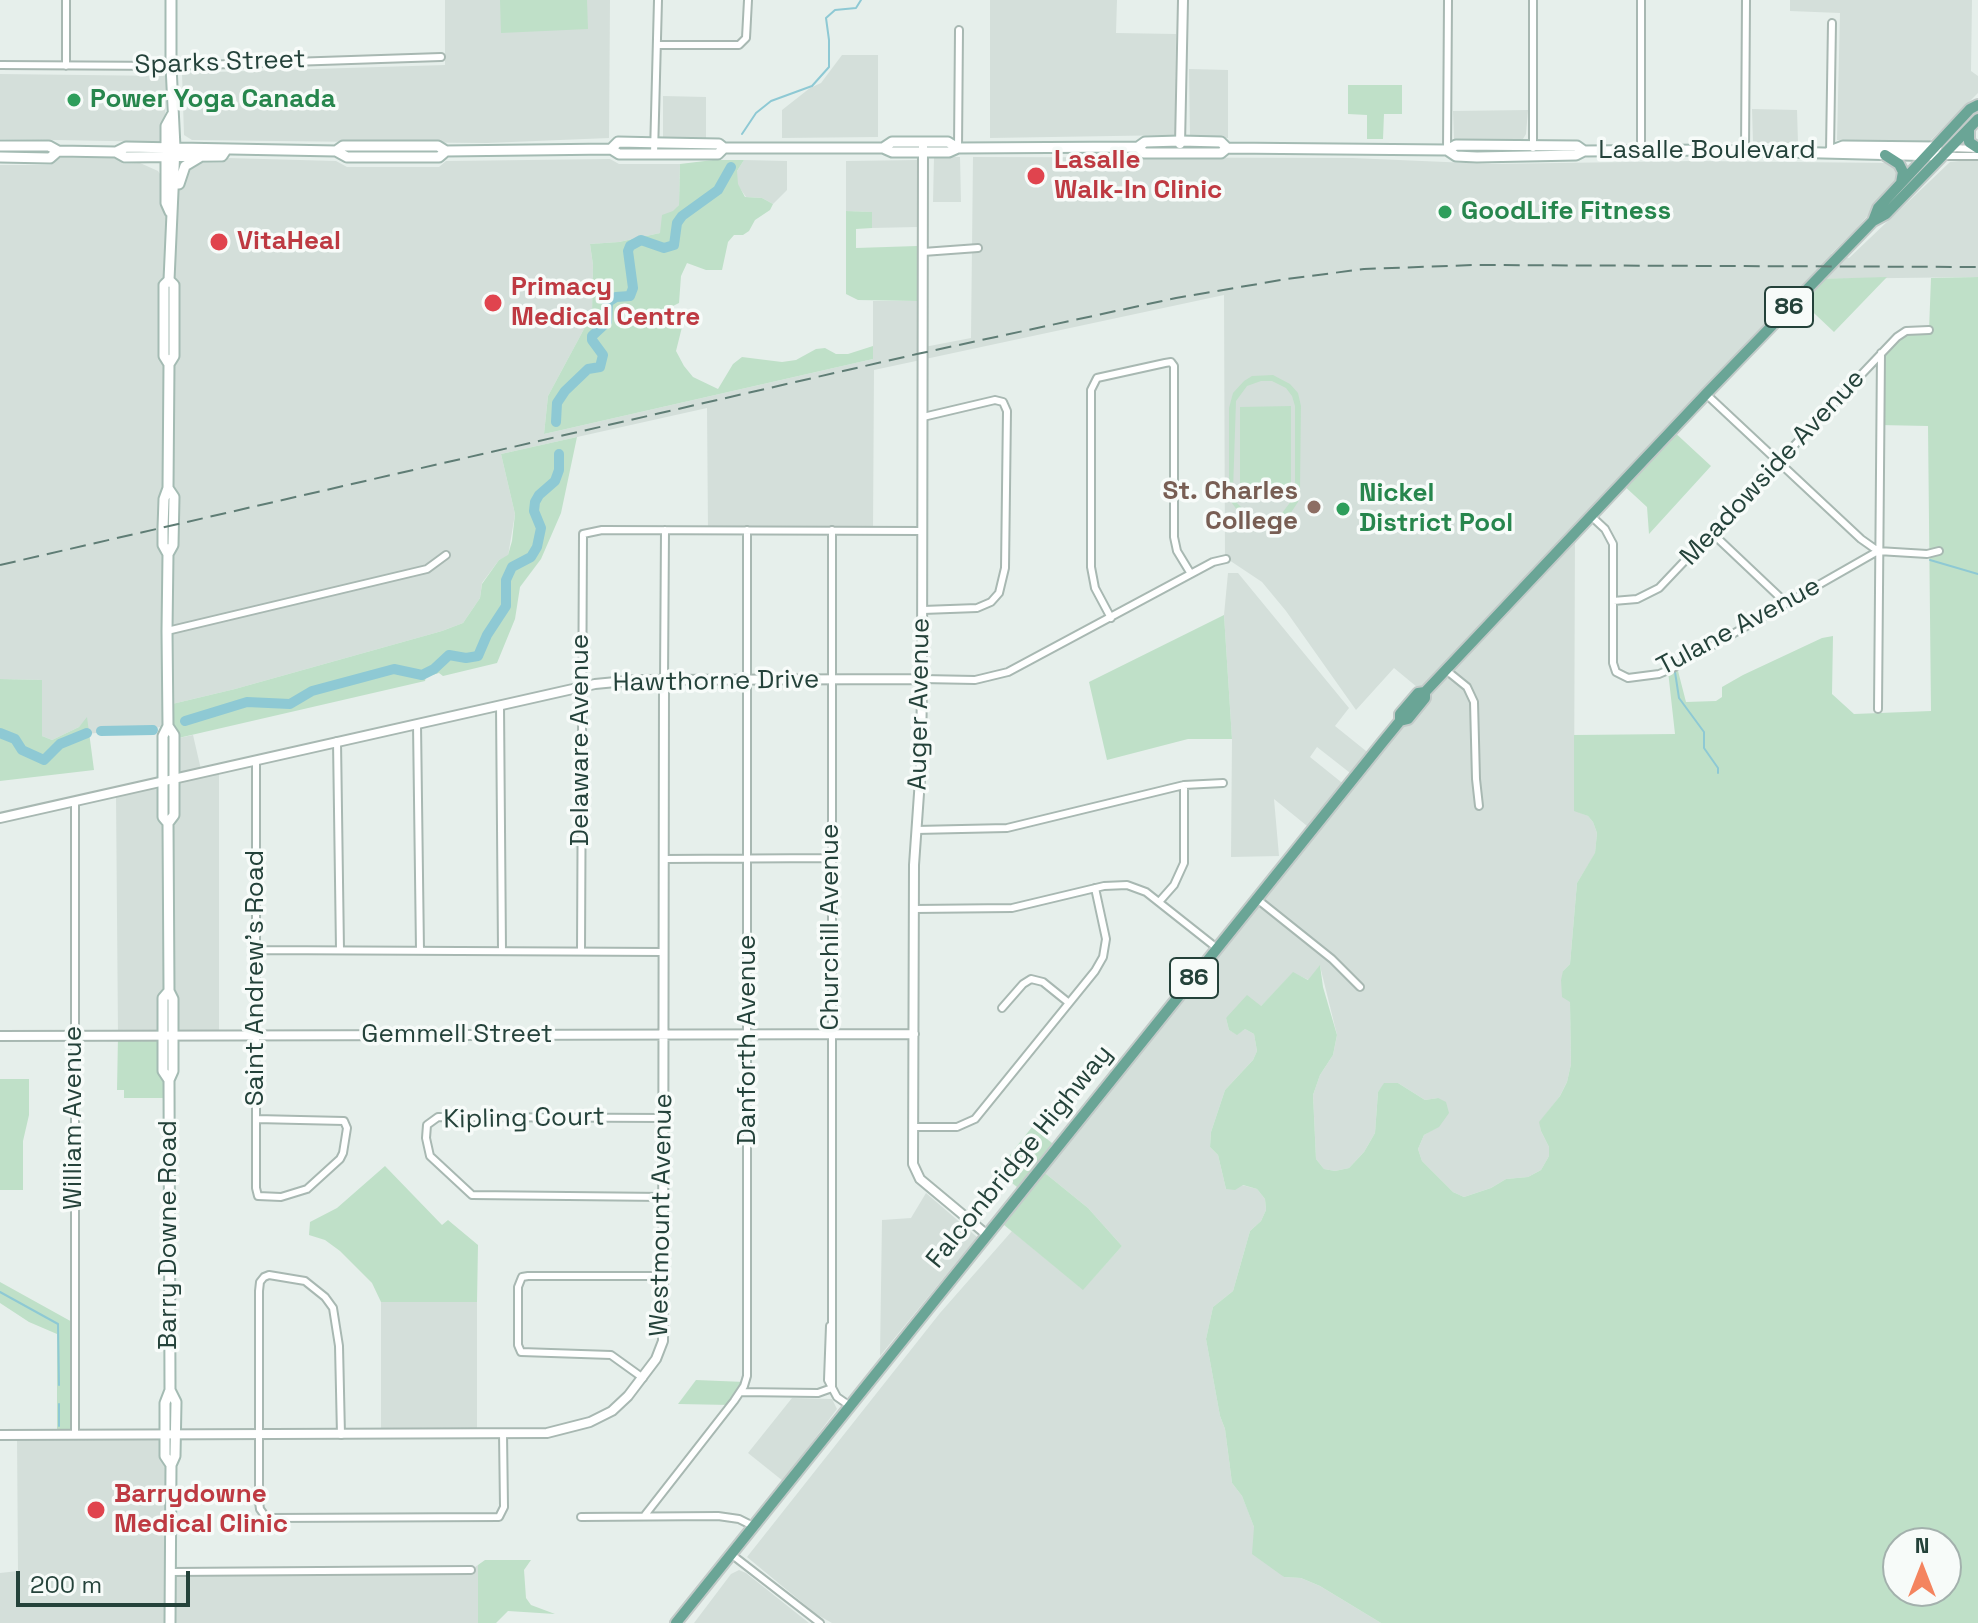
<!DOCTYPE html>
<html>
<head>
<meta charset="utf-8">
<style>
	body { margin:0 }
	#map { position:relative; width:1978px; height:1623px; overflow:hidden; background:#e6efeb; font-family:"Space Grotesk",sans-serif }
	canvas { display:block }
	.north { position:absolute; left:1882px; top:1527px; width:80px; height:80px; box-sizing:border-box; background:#f7fbf9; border:2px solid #a3b1ad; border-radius:50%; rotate:0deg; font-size:22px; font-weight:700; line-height:32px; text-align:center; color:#24423a }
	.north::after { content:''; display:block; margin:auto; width:28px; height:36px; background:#f4845f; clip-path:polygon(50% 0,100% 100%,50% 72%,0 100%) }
	.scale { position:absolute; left:16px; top:1571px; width:174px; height:36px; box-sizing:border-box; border:4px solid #24423a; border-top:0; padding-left:10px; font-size:24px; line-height:28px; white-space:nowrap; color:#24423a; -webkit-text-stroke:6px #f7fbf9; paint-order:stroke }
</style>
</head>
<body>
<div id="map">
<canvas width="1978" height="1623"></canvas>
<div class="north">N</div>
<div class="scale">200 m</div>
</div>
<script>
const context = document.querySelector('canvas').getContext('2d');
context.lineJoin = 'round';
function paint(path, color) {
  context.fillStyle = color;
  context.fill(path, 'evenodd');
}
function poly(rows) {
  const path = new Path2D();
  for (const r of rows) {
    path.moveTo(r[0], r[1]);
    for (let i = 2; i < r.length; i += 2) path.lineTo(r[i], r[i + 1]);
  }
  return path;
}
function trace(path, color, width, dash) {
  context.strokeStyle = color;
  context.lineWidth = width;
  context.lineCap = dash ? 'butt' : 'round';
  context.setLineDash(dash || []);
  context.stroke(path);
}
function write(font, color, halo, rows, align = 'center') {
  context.font = font + ' "Space Grotesk",sans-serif';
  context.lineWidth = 7;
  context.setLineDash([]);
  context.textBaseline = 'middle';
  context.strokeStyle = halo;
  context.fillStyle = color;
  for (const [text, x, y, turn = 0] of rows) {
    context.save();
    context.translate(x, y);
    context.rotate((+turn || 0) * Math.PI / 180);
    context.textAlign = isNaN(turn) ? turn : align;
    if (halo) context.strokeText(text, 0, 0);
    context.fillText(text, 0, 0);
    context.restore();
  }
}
const built = poly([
	[445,0,610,0,609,138,487,143,362,142,192,140,184,135,182,73,445,65],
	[990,0,1117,0,1116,33,1176,34,1175,135,990,138],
	[1790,0,1972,0,1971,71,1978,76,1978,93,1930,141,1837,140,1840,13,1790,11],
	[842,55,878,55,878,137,782,138,782,110,810,88,821,83],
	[1189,69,1228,70,1228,138,1190,137],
	[0,74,167,76,164,142,0,139],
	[663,96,706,97,706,138,663,137],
	[1752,109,1797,110,1798,143,1753,143],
	[1528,110,1526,134,1523,139,1454,139,1453,111],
	[934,157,960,157,961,202,933,202],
	[973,157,1352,158,1492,164,1695,161,1891,163,1898,167,1899,180,1856,229,1831,254,1849,258,1950,162,1978,159,1978,277,1817,279,1575,531,1574,810,1588,816,1593,822,1597,833,1595,854,1577,883,1570,964,1563,971,1570,1001,1571,1064,1567,1082,1560,1096,1540,1122,1541,1131,1549,1147,1549,1156,1541,1170,1528,1177,1506,1179,1491,1188,1464,1197,1453,1192,1422,1161,1418,1149,1424,1135,1439,1126,1438,1098,1425,1100,1398,1083,1385,1083,1378,1092,1375,1133,1364,1152,1349,1168,1335,1171,1324,1169,1316,1159,1313,1095,1320,1075,1333,1055,1337,1035,1320,966,1309,980,1293,973,1261,1006,1226,1018,1229,1030,1237,1034,1245,1029,1254,1034,1257,1051,1253,1060,1225,1090,1211,1132,1210,1147,1218,1155,1226,1189,1242,1185,1257,1189,1265,1199,1266,1210,1261,1221,1250,1231,1233,1291,1213,1307,1206,1339,1220,1416,1225,1429,1232,1483,1242,1496,1248,1511,1254,1527,1255,1543,1284,1577,1301,1578,1320,1586,1381,1623,832,1623,816,1614,747,1557,940,1313,1012,1231,1083,1289,1122,1246,1088,1208,1040,1169,1312,830,1274,799,1279,856,1231,857,1232,739,1224,615,1228,573,1238,573,1349,708,1335,726,1371,755,1423,692,1394,668,1356,710,1286,611,1262,582,1229,560,1225,560,1224,295,874,370,873,530,708,531,707,408,501,454,515,514,508,556,499,560,482,583,480,598,463,623,442,631,235,689,168,705,168,725,140,732,123,730,87,734,87,719,79,727,52,740,42,736,42,680,0,679,0,165,50,165,58,158,115,158,125,164,140,163,158,171,166,183,174,208,182,175,202,163,222,163,227,158,336,161,347,167,439,167,446,161,610,159,619,164,680,164,679,205,660,233,619,242,590,244,593,265,592,314,548,396,544,434,873,359,873,301,917,301,919,348,971,338],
	[1317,747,1354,776,1346,786,1310,757],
	[744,160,787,161,787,190,773,204,762,198,746,197,737,184,737,171],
	[917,160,917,227,872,228,871,212,846,211,846,161],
	[193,735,202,774,219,770,219,1036,174,1036,168,991,163,1036,118,1036,116,794,163,784,163,817,174,815,174,739],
	[926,1193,977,1237,880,1356,882,1220,911,1218],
	[381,1302,477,1302,477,1433,381,1434],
	[792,1398,832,1399,837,1409,783,1481,748,1453],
	[165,1435,171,1465,170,1569,471,1570,478,1565,478,1623,0,1623,0,1573,18,1571,17,1436],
	[739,1570,746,1573,809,1623,694,1623,731,1574]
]);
const green = poly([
	[500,0,587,0,588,29,501,33],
	[1348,85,1402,85,1402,114,1384,114,1383,139,1367,139,1367,115,1348,114],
	[713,160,744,160,737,171,738,184,745,197,762,198,773,204,770,210,755,220,749,231,743,235,734,235,728,242,722,270,706,270,687,263,681,276,679,303,671,307,682,327,676,351,684,366,693,377,718,389,733,364,742,357,782,362,796,360,816,349,825,348,836,354,848,354,873,346,873,359,544,434,548,396,592,314,593,265,590,244,619,242,660,233,662,215,673,211,679,205,680,164],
	[846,211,872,212,872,228,856,229,856,248,917,246,917,301,858,300,846,294],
	[1887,277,1834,332,1798,298,1817,279],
	[1978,277,1978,1623,1381,1623,1320,1586,1301,1578,1284,1577,1252,1554,1254,1527,1242,1496,1232,1483,1225,1429,1220,1416,1206,1339,1213,1307,1233,1291,1250,1231,1261,1221,1266,1210,1265,1199,1257,1189,1243,1185,1235,1190,1226,1189,1218,1155,1210,1147,1211,1132,1225,1090,1253,1060,1257,1051,1254,1034,1245,1029,1237,1035,1229,1030,1226,1018,1247,995,1261,1006,1293,972,1308,980,1320,965,1323,987,1337,1035,1333,1055,1320,1075,1313,1095,1316,1159,1324,1169,1335,1171,1349,1168,1364,1152,1375,1133,1378,1092,1384,1083,1398,1083,1425,1100,1438,1098,1446,1102,1449,1113,1439,1127,1424,1135,1418,1149,1422,1161,1453,1192,1464,1197,1491,1188,1506,1179,1528,1177,1541,1170,1549,1156,1549,1147,1541,1131,1539,1122,1560,1096,1567,1082,1571,1064,1570,1002,1562,997,1561,980,1563,971,1570,964,1577,883,1595,853,1597,833,1593,822,1588,816,1574,811,1574,735,1675,734,1668,671,1677,667,1686,702,1716,701,1722,697,1722,687,1743,675,1822,638,1833,636,1832,694,1854,714,1931,711,1928,426,1879,425,1880,352,1901,333,1929,330,1931,278],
	[1898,1543,1946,1543,1946,1591,1898,1591],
	[1273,375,1290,384,1298,393,1301,406,1300,491,1298,502,1288,517,1275,524,1258,525,1243,518,1229,499,1229,408,1233,393,1244,381,1252,376],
	[1261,381,1272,381,1286,388,1292,396,1295,406,1295,482,1292,500,1279,517,1266,520,1247,513,1237,503,1233,491,1236,401,1247,386],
	[1291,406,1291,495,1240,495,1240,407],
	[1671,429,1711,466,1649,534,1647,507,1621,483],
	[577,437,561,513,541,559,520,587,515,619,497,663,443,676,439,673,426,677,425,681,174,739,168,705,235,689,442,631,463,623,480,598,482,584,499,560,508,555,512,541,515,514,501,454],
	[1224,615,1232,739,1188,739,1107,760,1089,682],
	[0,679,42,680,42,736,52,740,79,727,87,717,94,770,0,781],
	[118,1036,163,1036,168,1098,124,1098,124,1090,117,1090],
	[0,1079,29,1079,29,1115,23,1141,23,1190,0,1190],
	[1032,1127,1057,1147,1040,1169,1088,1208,1122,1246,1083,1290,998,1220,1022,1191,997,1171],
	[385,1166,442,1225,448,1220,478,1245,477,1302,381,1302,372,1283,340,1251,325,1240,309,1235,310,1222,337,1208],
	[0,1282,74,1323,75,1436,57,1436,57,1334,29,1322,0,1303],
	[696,1380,745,1382,731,1405,678,1404],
	[485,1560,531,1560,524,1570,526,1598,531,1605,555,1614,508,1611,496,1623,478,1623,478,1565]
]);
const stream = poly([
	[742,134,756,113,771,101,812,86,829,67,829,40,826,18,835,10,856,8,861,0],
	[1930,560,1978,574],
	[1675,672,1679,698,1704,732,1704,748,1718,768,1718,773],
	[0,1292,58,1324,59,1385],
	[59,1404,59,1426]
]);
const river = poly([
	[556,422,557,403,565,391,588,369,600,367,603,355,592,340,592,336,607,322,608,302,616,297,630,296,633,288,628,251,630,246,641,240,664,248,674,245,677,223,682,216,718,190,731,167],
	[185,721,247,702,290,704,312,691,394,669,422,675,434,669,449,655,466,658,478,656,487,635,506,606,506,580,512,567,531,557,537,547,541,528,534,511,535,502,539,495,555,481,559,470,559,454],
	[101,731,153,730],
	[0,733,15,739,22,750,44,760,60,744,87,733]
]);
const minor = poly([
	[658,45,739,45,746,38,748,0],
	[0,65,171,66,441,57],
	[66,66,66,0],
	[958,148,959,30],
	[1533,148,1533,0],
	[1950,148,1978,149],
	[1447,150,1448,0],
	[1641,151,1641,0],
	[1830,151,1832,23],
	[1745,152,1746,0],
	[654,154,658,0],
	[1942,156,1978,156],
	[923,252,978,248],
	[1706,394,1861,539,1878,551,1927,554,1939,551],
	[1591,516,1605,529,1613,544,1613,663,1616,672,1628,678,1659,674,1673,668,1878,551],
	[1712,533,1786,603],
	[1613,601,1637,599,1659,588,1897,337,1906,331,1929,330],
	[923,610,977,608,991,602,999,593,1005,568,1007,411,1003,402,995,400,923,417],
	[1111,618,1095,588,1091,567,1091,390,1097,378,1165,363,1171,362,1174,366,1174,537,1177,551,1191,574],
	[167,631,427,569,446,555],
	[1446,670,1467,687,1474,702,1476,779,1479,806],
	[922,679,975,680,1008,672,1213,562,1226,559],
	[664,680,665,530],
	[500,705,502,951],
	[1878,709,1881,353],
	[417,724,420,951],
	[337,741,340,950],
	[256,761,256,1188,258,1196,281,1197,307,1189,340,1159,343,1153,347,1128,344,1121,256,1119],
	[916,830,1007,828,1184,785,1223,783],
	[664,859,832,858],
	[1257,899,1332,959,1360,987],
	[1159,902,1174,885,1184,863,1184,785],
	[914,909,1012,908,1104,886,1127,885,1146,892,1218,949],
	[256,950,664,952],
	[581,951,583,534,602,530,922,531],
	[1002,1008,1023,984,1031,979,1043,982,1069,1003],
	[664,1118,438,1117,427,1125,426,1138,430,1156,472,1195,664,1197],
	[914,1127,957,1127,975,1119,1095,971,1103,957,1106,939,1095,888],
	[830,1326,828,1380,837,1397,850,1406],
	[643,1378,611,1355,521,1352,518,1345,518,1287,522,1277,528,1276,664,1276],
	[832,1388,832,530],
	[741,1392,818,1393,832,1388],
	[75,1435,75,802],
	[341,1435,339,1346,333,1308,325,1297,305,1281,269,1275,264,1277,260,1282,259,1291,259,1502,260,1509,265,1516,269,1518,499,1517,504,1507,503,1433],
	[645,1515,734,1401,744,1386,747,1376,747,530],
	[581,1517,718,1516,739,1519,753,1526],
	[731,1554,820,1623],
	[170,1572,471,1570]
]);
const tertiary = poly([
	[923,142,922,679,921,765,914,865,913,1164,920,1179,986,1234],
	[1180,144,1183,0],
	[0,818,595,684,637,680,922,679],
	[0,1036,914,1034],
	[0,1435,547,1433,590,1422,612,1411,628,1396,656,1359,663,1341,664,680]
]);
const secondary = poly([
	[0,146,49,146,58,151,116,152,125,157,222,156,226,150],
	[1138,147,1144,153,1221,153,1227,148,1447,150,1456,145,1577,146,1584,151],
	[883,148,892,142,948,142,958,148],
	[611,149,618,142,664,143,719,144,724,148,883,148,892,152,949,152,958,148,1138,147,1145,142,1180,141,1221,142,1227,148],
	[1447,150,1456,156,1477,157,1576,155,1584,151,1705,150,1942,156],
	[336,151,347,157,439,157,446,151],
	[1830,151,1843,146,1937,147],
	[116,152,126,147,336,151,343,146,438,146,446,151,611,149,619,154,718,154,724,148],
	[0,157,50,158,58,151],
	[179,184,185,166,200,157],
	[170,212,166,203,166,126,172,115],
	[169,364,164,356,164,285,169,280,175,147,171,66,171,0],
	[168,488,174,497,173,545,168,554,167,631,168,726,174,735,174,815,168,823,169,991,173,999,173,1071,169,1080,170,1390,165,1403,165,1456,171,1465],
	[168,554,163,545,163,528,164,499,168,488,169,364,174,356,174,285,169,280],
	[168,726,163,736,163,817,168,823],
	[169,991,163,998,163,1071,169,1080],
	[170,1623,171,1465,175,1456,176,1402,170,1390]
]);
const primary = poly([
	[1969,129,1969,142,1978,148],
	[1885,155,1899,164,1903,172,1901,183],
	[1873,221,1878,208,1970,109,1978,105],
	[1400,721,1400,714,1418,693,1425,692],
	[676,1623,1382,743,1400,721,1408,719,1425,698,1425,692,1706,394,1873,221,1886,214,1978,119]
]);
const rail = poly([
	[0,565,917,354,1176,298,1287,279,1364,269,1473,265,1978,267]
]);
const markers = [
	[74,100,8,"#2e9e5b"],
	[1036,176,10,"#e0444e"],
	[1445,212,8,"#2e9e5b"],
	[219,242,10,"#e0444e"],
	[493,303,10,"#e0444e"],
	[1314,507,8,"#8d6e63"],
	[1343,509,8,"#2e9e5b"],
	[96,1510,10,"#e0444e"]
];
const shields = [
	[1789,307,48],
	[1194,978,48]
];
const shieldNames = [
	["86",1789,307],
	["86",1194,978]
];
const streetNames = [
	["Sparks Street",220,63,-2],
	["Lasalle Boulevard",1707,151],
	["Meadowside Avenue",1773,468,-47],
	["Tulane Avenue",1739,627,-28],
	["Hawthorne Drive",716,682,-1],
	["Auger Avenue",920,704,-89],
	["Delaware Avenue",581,740,-90],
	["Churchill Avenue",831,927,-90],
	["Saint Andrew's Road",256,978,-90],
	["Gemmell Street",457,1035],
	["Danforth Avenue",748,1040,-90],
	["William Avenue",74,1118,-90],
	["Kipling Court",524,1119,-1],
	["Falconbridge Highway",1020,1157,-51],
	["Westmount Avenue",662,1215,-89],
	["Barry Downe Road",169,1235,-90]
];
const leisureNames = [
	["Power Yoga Canada",90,100],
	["GoodLife Fitness",1461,212],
	["Nickel",1359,494],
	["District Pool",1359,524]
];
const healthNames = [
	["Lasalle",1054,161],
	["Walk-In Clinic",1054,191],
	["VitaHeal",237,242],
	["Primacy",511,288],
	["Medical Centre",511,318],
	["Barrydowne",114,1495],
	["Medical Clinic",114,1525]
];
const educationNames = [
	["St. Charles",1298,492],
	["College",1298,522]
];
paint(built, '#d4dfda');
paint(green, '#bfe0c8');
trace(stream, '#8ec9d4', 2);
trace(river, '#8ec9d4', 10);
trace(minor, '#a8b8b2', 10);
trace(tertiary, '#a8b8b2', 12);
trace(secondary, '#a4bbb3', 13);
trace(primary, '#c2cac8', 14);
trace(minor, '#fff', 6);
trace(tertiary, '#fff', 8);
trace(secondary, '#fff', 9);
trace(primary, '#6aa596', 10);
trace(rail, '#5f7d75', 2, [16, 8]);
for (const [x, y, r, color] of markers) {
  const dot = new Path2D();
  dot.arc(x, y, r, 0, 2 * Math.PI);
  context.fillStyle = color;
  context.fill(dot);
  trace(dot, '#f7fbf9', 3);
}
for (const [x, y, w] of shields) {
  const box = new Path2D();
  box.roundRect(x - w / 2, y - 20, w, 40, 6);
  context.fillStyle = '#f7fbf9';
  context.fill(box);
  trace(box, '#24423a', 2);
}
write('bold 24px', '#24423a', null, shieldNames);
write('26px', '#24423a', '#f7fbf9', streetNames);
write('bold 26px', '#27864d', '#f7fbf9', leisureNames, 'left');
write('bold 26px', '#be3a42', '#f7fbf9', healthNames, 'left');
write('bold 26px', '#785e54', '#f7fbf9', educationNames, 'right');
</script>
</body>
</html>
